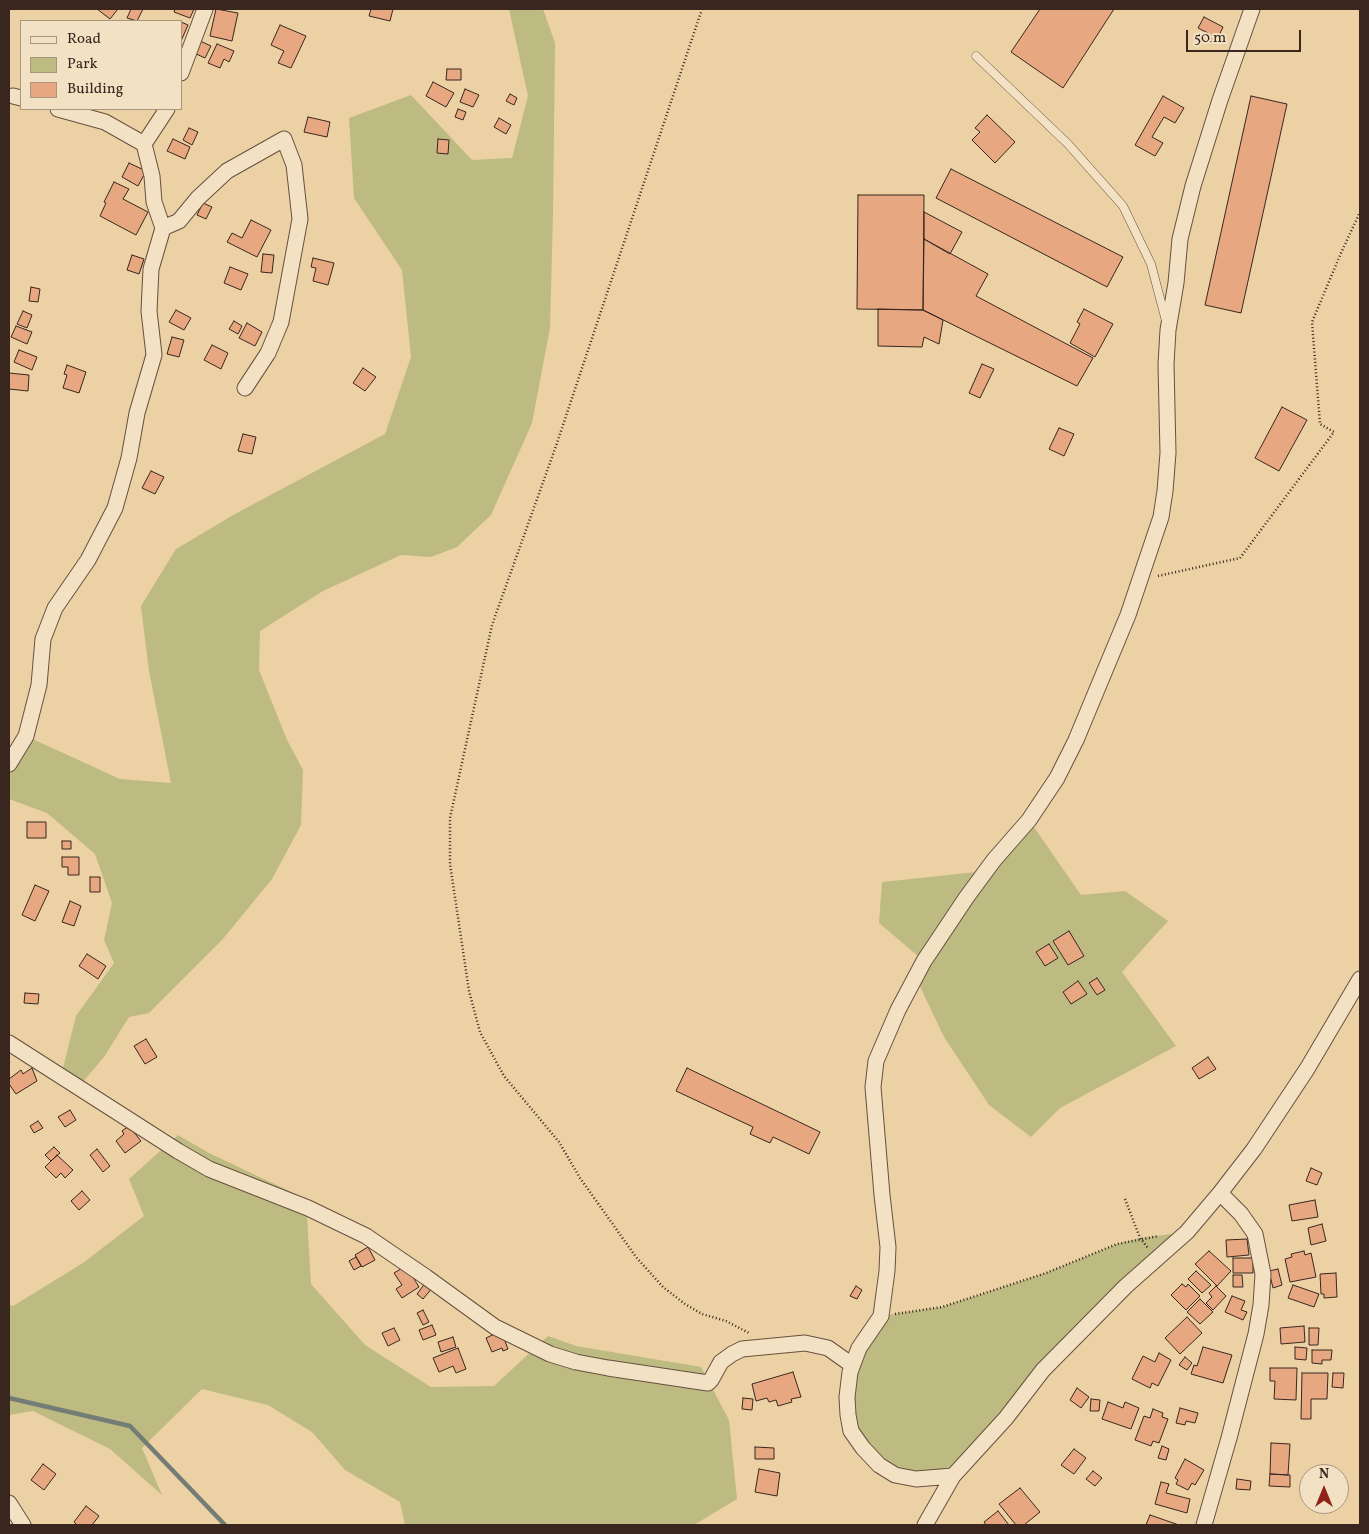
<!DOCTYPE html>
<html>
<head>
<meta charset="utf-8">
<style>
	body { margin:0 }
	#map { position:relative; width:1369px; height:1534px; overflow:hidden; background:#ecd1a4; font-family:Vollkorn,serif }
	canvas { display:block }
	.frame { position:absolute; inset:0; border:10px solid #39261f; pointer-events:none }
	.legend { position:absolute; left:20px; top:20px; width:162px; height:90px; box-sizing:border-box; background:#f3e1c4; border:1px solid #a99682; margin:0; padding:6px 9px; list-style:none; font-size:15px; color:#39261f }
	.legend li { display:flex; align-items:center; gap:10px; height:25px }
	.legend b { width:25px; border:1px solid #a99682 }
	.north { position:absolute; left:1299px; top:1464px; width:50px; height:50px; box-sizing:border-box; background:#f3e1c4; border:1px solid #a99682; border-radius:50%; rotate:0deg; font-size:14px; font-weight:700; line-height:20px; text-align:center; color:#39261f }
	.north::after { content:''; display:block; margin:auto; width:18px; height:22px; background:#8f2418; clip-path:polygon(50% 0,100% 100%,50% 72%,0 100%) }
	.scale { position:absolute; left:1186px; top:30px; width:115px; height:22px; box-sizing:border-box; border:2px solid #39261f; border-top:0; padding-left:6px; font-size:15px; line-height:18px; white-space:nowrap; color:#39261f; -webkit-text-stroke:4px #f3e1c4; paint-order:stroke }
</style>
</head>
<body>
<div id="map">
<canvas width="1369" height="1534"></canvas>
<div class="frame"></div>
<ul class="legend">
<li><b style="height:6px;background:#f3e1c4"></b>Road</li>
<li><b style="height:14px;background:#bdba82"></b>Park</li>
<li><b style="height:14px;background:#e7a881"></b>Building</li>
</ul>
<div class="north">N</div>
<div class="scale">50 m</div>
</div>
<script>
const context = document.querySelector('canvas').getContext('2d');
context.lineJoin = 'round';
function paint(path, color) {
  context.fillStyle = color;
  context.fill(path, 'evenodd');
}
function poly(rows) {
  const path = new Path2D();
  for (const r of rows) {
    path.moveTo(r[0], r[1]);
    for (let i = 2; i < r.length; i += 2) path.lineTo(r[i], r[i + 1]);
  }
  return path;
}
function trace(path, color, width, dash) {
  context.strokeStyle = color;
  context.lineWidth = width;
  context.lineCap = dash ? 'butt' : 'round';
  context.setLineDash(dash || []);
  context.stroke(path);
}
const green = poly([
	[509,9,543,9,555,43,553,213,550,328,532,423,491,515,457,547,431,557,401,555,323,591,260,631,259,670,287,740,303,770,301,825,272,879,222,940,149,1013,129,1017,104,1057,82,1083,62,1072,76,1016,114,963,104,940,112,903,95,854,47,813,9,799,9,764,26,736,120,779,171,783,149,671,141,606,176,549,235,514,385,434,411,357,402,270,354,198,349,118,411,95,472,160,512,158,528,96],
	[1029,820,1081,895,1125,891,1168,921,1122,972,1176,1046,1060,1108,1031,1137,989,1105,944,1037,916,978,924,961,879,923,882,882,986,871],
	[178,1135,209,1153,306,1199,311,1284,365,1345,431,1387,494,1386,548,1336,576,1346,701,1367,729,1420,737,1499,694,1525,405,1525,400,1502,345,1470,312,1432,268,1405,202,1389,142,1448,162,1495,110,1449,33,1411,9,1415,9,1305,13,1306,83,1263,144,1216,129,1179],
	[1187,1232,1126,1286,974,1454,935,1478,879,1465,848,1415,850,1372,881,1316,942,1307,1046,1273,1117,1244,1140,1238]
]);
const stream = poly([
	[9,1398,130,1426,225,1525]
]);
const building = poly([
	[97,9,118,9,110,19,97,9],
	[131,9,143,9,137,21,127,18,131,9],
	[175,9,194,9,190,18,174,12,175,9],
	[216,9,238,13,232,41,210,36,216,9],
	[371,9,393,9,390,21,369,16,371,9],
	[1040,9,1114,9,1063,88,1011,52,1040,9],
	[1204,17,1223,27,1215,44,1206,39,1208,33,1198,28,1204,17],
	[181,22,188,25,181,41,181,22],
	[280,25,306,36,291,68,278,63,284,51,271,45,280,25],
	[198,40,211,46,205,58,192,52,198,40],
	[217,44,234,51,229,62,224,59,220,68,208,63,217,44],
	[447,69,461,69,461,80,446,80,447,69],
	[433,82,454,93,446,107,426,96,433,82],
	[465,89,479,95,473,107,460,102,465,89],
	[510,94,517,98,514,105,506,101,510,94],
	[1163,96,1184,108,1175,123,1164,117,1152,137,1163,143,1155,156,1135,145,1163,96],
	[1251,96,1287,104,1241,313,1205,305,1251,96],
	[458,109,466,112,463,120,455,117,458,109],
	[987,115,1015,142,995,163,972,140,980,132,975,128,987,115],
	[308,117,330,122,327,137,304,132,308,117],
	[499,118,511,125,506,134,494,127,499,118],
	[189,128,198,132,192,145,183,140,189,128],
	[173,139,190,147,185,159,167,151,173,139],
	[438,139,449,140,448,154,437,153,438,139],
	[129,163,146,171,138,186,122,177,129,163],
	[951,169,1123,257,1107,287,936,198,951,169],
	[114,182,129,189,123,199,148,212,136,235,100,216,106,203,104,202,114,182],
	[858,195,924,195,923,310,857,309,858,195],
	[203,203,212,207,206,219,197,215,203,203],
	[924,212,962,232,950,254,924,239,924,212],
	[251,220,271,230,257,257,227,242,232,233,242,238,251,220],
	[924,239,988,274,976,296,1093,358,1077,386,923,310,924,239],
	[263,254,274,255,272,273,261,272,263,254],
	[132,255,144,259,139,274,127,270,132,255],
	[313,258,334,263,328,285,313,281,316,268,311,267,313,258],
	[230,267,248,274,241,290,224,283,230,267],
	[31,287,40,289,38,302,29,301,31,287],
	[878,309,923,310,943,320,939,344,924,337,922,347,878,346,878,309],
	[1084,309,1113,324,1095,357,1070,343,1080,324,1077,322,1084,309],
	[176,310,191,318,184,330,169,322,176,310],
	[23,311,32,315,27,328,17,324,23,311],
	[234,321,242,326,238,334,229,329,234,321],
	[247,323,262,332,255,346,239,338,247,323],
	[16,326,32,332,27,344,11,337,16,326],
	[172,337,184,340,179,357,167,354,172,337],
	[212,345,228,353,221,369,204,360,212,345],
	[19,350,37,357,32,370,14,362,19,350],
	[982,364,994,369,980,398,969,393,982,364],
	[67,365,86,372,79,393,63,388,67,375,64,374,67,365],
	[363,368,376,377,365,391,353,383,363,368],
	[9,373,29,375,28,391,9,389,9,373],
	[1282,407,1307,420,1279,471,1255,458,1282,407],
	[1059,428,1074,434,1064,456,1049,449,1059,428],
	[243,434,256,437,252,454,238,451,243,434],
	[151,471,164,477,155,494,142,488,151,471],
	[27,822,46,822,46,838,27,838,27,822],
	[62,841,71,841,71,849,62,849,62,841],
	[62,857,79,857,79,875,68,875,68,867,62,867,62,857],
	[90,877,100,877,100,892,90,892,90,877],
	[35,885,49,891,35,921,22,915,35,885],
	[70,901,81,906,74,926,62,922,70,901],
	[1069,931,1084,956,1068,965,1053,941,1069,931],
	[1049,944,1058,958,1045,966,1036,952,1049,944],
	[87,954,106,966,98,979,79,966,87,954],
	[1097,978,1105,990,1097,995,1089,983,1097,978],
	[1078,981,1087,994,1071,1004,1063,992,1078,981],
	[25,993,39,994,38,1004,24,1003,25,993],
	[146,1039,157,1057,145,1064,134,1046,146,1039],
	[1208,1057,1216,1069,1199,1079,1192,1068,1208,1057],
	[32,1068,37,1081,16,1094,9,1084,9,1079,21,1070,23,1074,32,1068],
	[687,1068,820,1132,809,1154,773,1137,770,1143,750,1134,753,1127,676,1091,687,1068],
	[70,1110,76,1120,65,1127,58,1117,70,1110],
	[38,1121,43,1128,34,1133,30,1126,38,1121],
	[129,1126,141,1141,125,1153,116,1141,124,1134,122,1131,129,1126],
	[54,1147,60,1153,51,1161,45,1155,54,1147],
	[97,1149,110,1166,103,1172,90,1155,97,1149],
	[57,1155,73,1170,65,1178,61,1173,56,1178,45,1167,57,1155],
	[1311,1168,1322,1173,1317,1185,1306,1181,1311,1168],
	[82,1191,90,1200,79,1210,71,1201,82,1191],
	[1315,1200,1318,1217,1292,1221,1289,1205,1315,1200],
	[1322,1224,1326,1241,1311,1245,1308,1228,1322,1224],
	[1247,1239,1249,1255,1227,1257,1226,1240,1247,1239],
	[368,1247,375,1260,362,1267,355,1255,368,1247],
	[1209,1251,1231,1271,1217,1286,1195,1264,1209,1251],
	[1304,1251,1305,1255,1311,1253,1316,1277,1290,1282,1285,1259,1292,1257,1291,1254,1304,1251],
	[356,1257,361,1266,354,1270,349,1261,356,1257],
	[1233,1258,1253,1258,1253,1273,1233,1273,1233,1258],
	[406,1266,419,1287,402,1298,396,1289,402,1285,394,1273,406,1266],
	[1278,1269,1282,1285,1273,1288,1269,1271,1278,1269],
	[1196,1271,1211,1285,1202,1293,1188,1279,1196,1271],
	[1336,1273,1337,1297,1324,1298,1324,1294,1321,1294,1320,1274,1336,1273],
	[1233,1275,1242,1275,1243,1287,1233,1287,1233,1275],
	[426,1282,433,1287,423,1299,417,1294,426,1282],
	[1182,1284,1186,1287,1188,1284,1200,1296,1186,1310,1171,1295,1182,1284],
	[1293,1285,1319,1294,1314,1307,1288,1298,1293,1285],
	[856,1286,862,1290,857,1299,850,1296,856,1286],
	[1216,1286,1226,1296,1213,1310,1206,1303,1212,1297,1209,1293,1216,1286],
	[1232,1296,1245,1301,1241,1310,1247,1312,1243,1320,1225,1312,1232,1296],
	[1200,1299,1213,1312,1200,1324,1187,1312,1200,1299],
	[423,1310,429,1322,423,1325,417,1313,423,1310],
	[1187,1317,1202,1333,1180,1354,1165,1338,1187,1317],
	[432,1325,436,1335,423,1340,419,1330,432,1325],
	[1304,1326,1305,1342,1281,1344,1280,1328,1304,1326],
	[394,1328,400,1340,388,1346,382,1333,394,1328],
	[1309,1328,1319,1328,1318,1345,1309,1345,1309,1328],
	[501,1331,508,1349,503,1351,502,1348,492,1352,486,1338,501,1331],
	[453,1337,456,1347,441,1352,438,1342,453,1337],
	[1203,1347,1232,1355,1223,1383,1191,1374,1194,1365,1197,1366,1203,1347],
	[1295,1347,1307,1348,1306,1360,1295,1359,1295,1347],
	[458,1348,466,1369,456,1373,453,1366,439,1372,433,1358,458,1348],
	[1312,1350,1332,1350,1331,1360,1322,1360,1322,1364,1312,1363,1312,1350],
	[1159,1353,1171,1360,1158,1386,1152,1383,1150,1388,1132,1379,1143,1356,1155,1362,1159,1353],
	[1185,1357,1192,1363,1187,1370,1179,1365,1185,1357],
	[1270,1368,1297,1368,1296,1400,1274,1399,1275,1381,1270,1381,1270,1368],
	[793,1372,801,1397,791,1399,792,1402,778,1406,776,1400,769,1402,767,1398,756,1401,752,1384,793,1372],
	[1302,1373,1328,1373,1327,1399,1311,1399,1311,1419,1301,1419,1302,1373],
	[1333,1373,1344,1373,1343,1388,1332,1387,1333,1373],
	[1077,1388,1089,1397,1081,1408,1070,1400,1077,1388],
	[743,1398,753,1399,752,1410,742,1409,743,1398],
	[1091,1399,1100,1400,1099,1411,1090,1411,1091,1399],
	[1108,1402,1123,1408,1125,1402,1139,1408,1131,1429,1102,1419,1108,1402],
	[1180,1408,1198,1413,1195,1423,1186,1421,1185,1425,1176,1423,1180,1408],
	[1153,1409,1163,1413,1162,1417,1168,1419,1159,1443,1153,1441,1151,1446,1135,1440,1144,1416,1150,1418,1153,1409],
	[1271,1443,1290,1444,1288,1475,1270,1474,1271,1443],
	[1162,1446,1169,1449,1166,1460,1158,1458,1162,1446],
	[755,1447,774,1448,774,1459,755,1459,755,1447],
	[1074,1449,1086,1458,1074,1474,1061,1465,1074,1449],
	[1185,1459,1204,1470,1195,1485,1192,1483,1188,1490,1176,1484,1178,1480,1175,1478,1185,1459],
	[43,1464,56,1474,44,1490,31,1480,43,1464],
	[759,1469,780,1473,777,1496,755,1492,759,1469],
	[1093,1471,1102,1478,1095,1486,1086,1479,1093,1471],
	[1270,1474,1290,1475,1290,1487,1269,1486,1270,1474],
	[1237,1479,1251,1481,1250,1490,1236,1489,1237,1479],
	[1161,1482,1169,1484,1166,1493,1190,1499,1187,1513,1155,1504,1161,1482],
	[1020,1488,1040,1512,1024,1525,1016,1525,999,1504,1020,1488],
	[86,1506,99,1516,92,1525,77,1525,74,1522,86,1506],
	[998,1511,1009,1525,986,1525,984,1522,998,1511],
	[1150,1515,1179,1525,1146,1525,1150,1515]
]);
const path = poly([
	[702,9,556,446,492,625,450,818,450,864,469,991,480,1032,504,1076,559,1142,580,1178,636,1257,663,1287,685,1304,702,1314,726,1321,749,1333],
	[1158,576,1240,558,1334,432,1320,424,1312,322,1341,253,1360,212],
	[1125,1199,1140,1238,1148,1248],
	[895,1314,942,1307,1046,1273,1117,1244,1159,1236]
]);
const lane = poly([
	[976,56,1068,144,1123,206,1151,264,1166,321]
]);
const street = poly([
	[181,73,205,9],
	[13,96,21,98],
	[144,144,167,109],
	[163,228,179,221,198,198,227,171,284,139,294,165,300,219,281,322,268,353,245,388],
	[9,764,26,736,39,685,43,639,55,608,88,560,115,508,129,458,137,413,154,355,149,311,151,269,163,228,154,202,152,176,144,144,105,122,58,109],
	[9,1043,178,1151,209,1169,308,1208,366,1236,426,1277,495,1327,550,1354,576,1362,608,1368,708,1383,711,1380,721,1362,732,1354,742,1349,805,1343,828,1348,852,1365],
	[953,1476,916,1479,895,1475,879,1465,863,1448,851,1431,848,1415,847,1397,850,1372,859,1348,881,1316,887,1271,888,1247,882,1195,873,1087,876,1061,898,1010,924,961,966,898,994,860,1029,820,1057,778,1076,740,1128,615,1161,517,1165,491,1168,453,1166,364,1168,330,1176,283,1180,239,1193,186,1220,100,1252,9],
	[9,1503,23,1525],
	[925,1525,953,1476,1006,1418,1043,1370,1126,1286,1187,1232,1220,1193,1254,1149,1307,1069,1360,979],
	[1204,1525,1229,1438,1256,1334,1261,1305,1263,1274,1255,1234,1241,1214,1220,1193]
]);
paint(green, '#bdba82');
trace(stream, '#737c75', 4.5);
paint(building, '#e7a881');
trace(building, '#39261f', 1);
trace(lane, '#665140', 9);
trace(street, '#665140', 17);
trace(path, '#39261f', 2.5, [1, 2.5]);
trace(lane, '#f3e1c4', 8);
trace(street, '#f3e1c4', 15);
</script>
</body>
</html>
